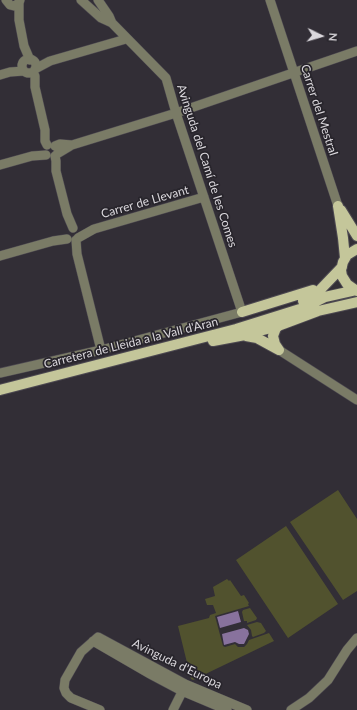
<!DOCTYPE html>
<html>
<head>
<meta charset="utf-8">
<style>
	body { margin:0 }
	#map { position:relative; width:357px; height:710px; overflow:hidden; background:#322e36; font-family:Lato,sans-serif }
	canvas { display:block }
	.north { position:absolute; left:301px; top:16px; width:40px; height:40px; -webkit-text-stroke:3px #28252c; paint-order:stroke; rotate:95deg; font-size:11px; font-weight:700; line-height:16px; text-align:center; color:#dbd8dd }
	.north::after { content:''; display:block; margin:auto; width:14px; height:18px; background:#dbd8dd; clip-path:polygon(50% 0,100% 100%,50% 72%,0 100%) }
</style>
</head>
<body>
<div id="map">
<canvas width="357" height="710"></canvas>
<div class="north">N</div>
</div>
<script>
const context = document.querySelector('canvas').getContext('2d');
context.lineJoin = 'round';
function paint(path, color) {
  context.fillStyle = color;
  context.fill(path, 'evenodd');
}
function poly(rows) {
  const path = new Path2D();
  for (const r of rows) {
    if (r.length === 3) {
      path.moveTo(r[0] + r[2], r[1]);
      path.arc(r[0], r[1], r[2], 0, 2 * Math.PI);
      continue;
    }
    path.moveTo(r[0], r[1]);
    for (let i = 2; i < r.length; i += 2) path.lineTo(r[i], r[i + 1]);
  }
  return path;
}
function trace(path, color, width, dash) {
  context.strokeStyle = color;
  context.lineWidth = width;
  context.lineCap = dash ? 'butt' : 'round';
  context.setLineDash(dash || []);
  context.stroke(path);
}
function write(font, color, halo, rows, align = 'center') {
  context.font = font + ' Lato,sans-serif';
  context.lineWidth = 3.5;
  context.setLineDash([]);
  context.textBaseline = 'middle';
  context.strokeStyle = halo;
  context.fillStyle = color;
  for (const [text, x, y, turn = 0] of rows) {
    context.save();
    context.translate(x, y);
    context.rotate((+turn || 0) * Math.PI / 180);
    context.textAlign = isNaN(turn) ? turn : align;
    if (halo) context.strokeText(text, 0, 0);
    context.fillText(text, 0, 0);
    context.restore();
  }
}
const green = poly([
	[338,490,357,519,357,591,343,600,290,522],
	[286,526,338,604,288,638,236,560],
	[227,579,229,581,230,580,241,596,244,595,249,603,248,604,249,606,215,616,223,646,225,647,235,644,238,647,244,647,247,644,249,640,269,633,274,641,193,680,191,679,178,626,209,618,210,615,216,613,213,605,207,605,205,599,215,596,213,587],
	[250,608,257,618,256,620,247,623,247,621,244,621,242,612,243,610],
	[257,622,261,623,266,631,264,633,253,637,252,636,251,630,247,625]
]);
const water = poly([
	[238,611,241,622,220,628,217,617],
	[244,628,248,630,249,634,244,644,239,644,235,642,224,645,222,634]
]);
const minor = poly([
	[6,0,10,5,14,6,19,3,20,0],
	[81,0,101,18,112,23],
	[270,0,338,206],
	[19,3,19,20,24,46,30,60],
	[29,66,7],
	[35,69,50,61,126,39],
	[33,72,35,76,35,87,45,130,45,141,47,145],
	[0,75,10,72,24,71],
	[55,146,60,144,72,145],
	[57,154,72,145,176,113,357,51],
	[55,156,56,161,56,171,67,214,73,228],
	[0,165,32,156,46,155],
	[78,238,94,229,204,197],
	[76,240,77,254,101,350],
	[0,256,53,241,67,239],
	[279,350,357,400],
	[0,373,101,350,242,312,176,113,166,78,112,23,109,16,98,0],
	[93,641,150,674,182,691,227,710],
	[100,710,71,698,66,693,64,688,65,680,81,652,98,637,185,684,247,710],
	[173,710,185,686],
	[291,710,309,698,328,680,347,650,357,638]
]);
const major = poly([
	[338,206,343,238,345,258],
	[341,210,357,236],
	[357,249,347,255,343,262,341,270,342,276,347,284,357,291],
	[303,301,319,291,342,267],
	[242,312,313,290],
	[246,336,257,338,279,350],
	[213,341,245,335,278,326,318,311,357,302],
	[279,350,275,344,273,336,276,328,281,324],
	[0,390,236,329,303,308,325,297,357,290]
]);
const streetNames = [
	["Carrer del Mestral",319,110,72],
	["Avinguda del Camí de les Comes",207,166,72],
	["Carrer de Llevant",145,202,-16],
	["Carretera de Lleida a la Vall d'Aran",131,343,-14],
	["Avinguda d'Europa",177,664,26]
];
paint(green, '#51522e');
paint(water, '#88729d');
trace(minor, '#4d4951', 10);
trace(major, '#4d4951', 12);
trace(minor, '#7a7b66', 9);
trace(major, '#c4c69a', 10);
write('12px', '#dbd8dd', '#28252c', streetNames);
</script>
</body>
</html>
